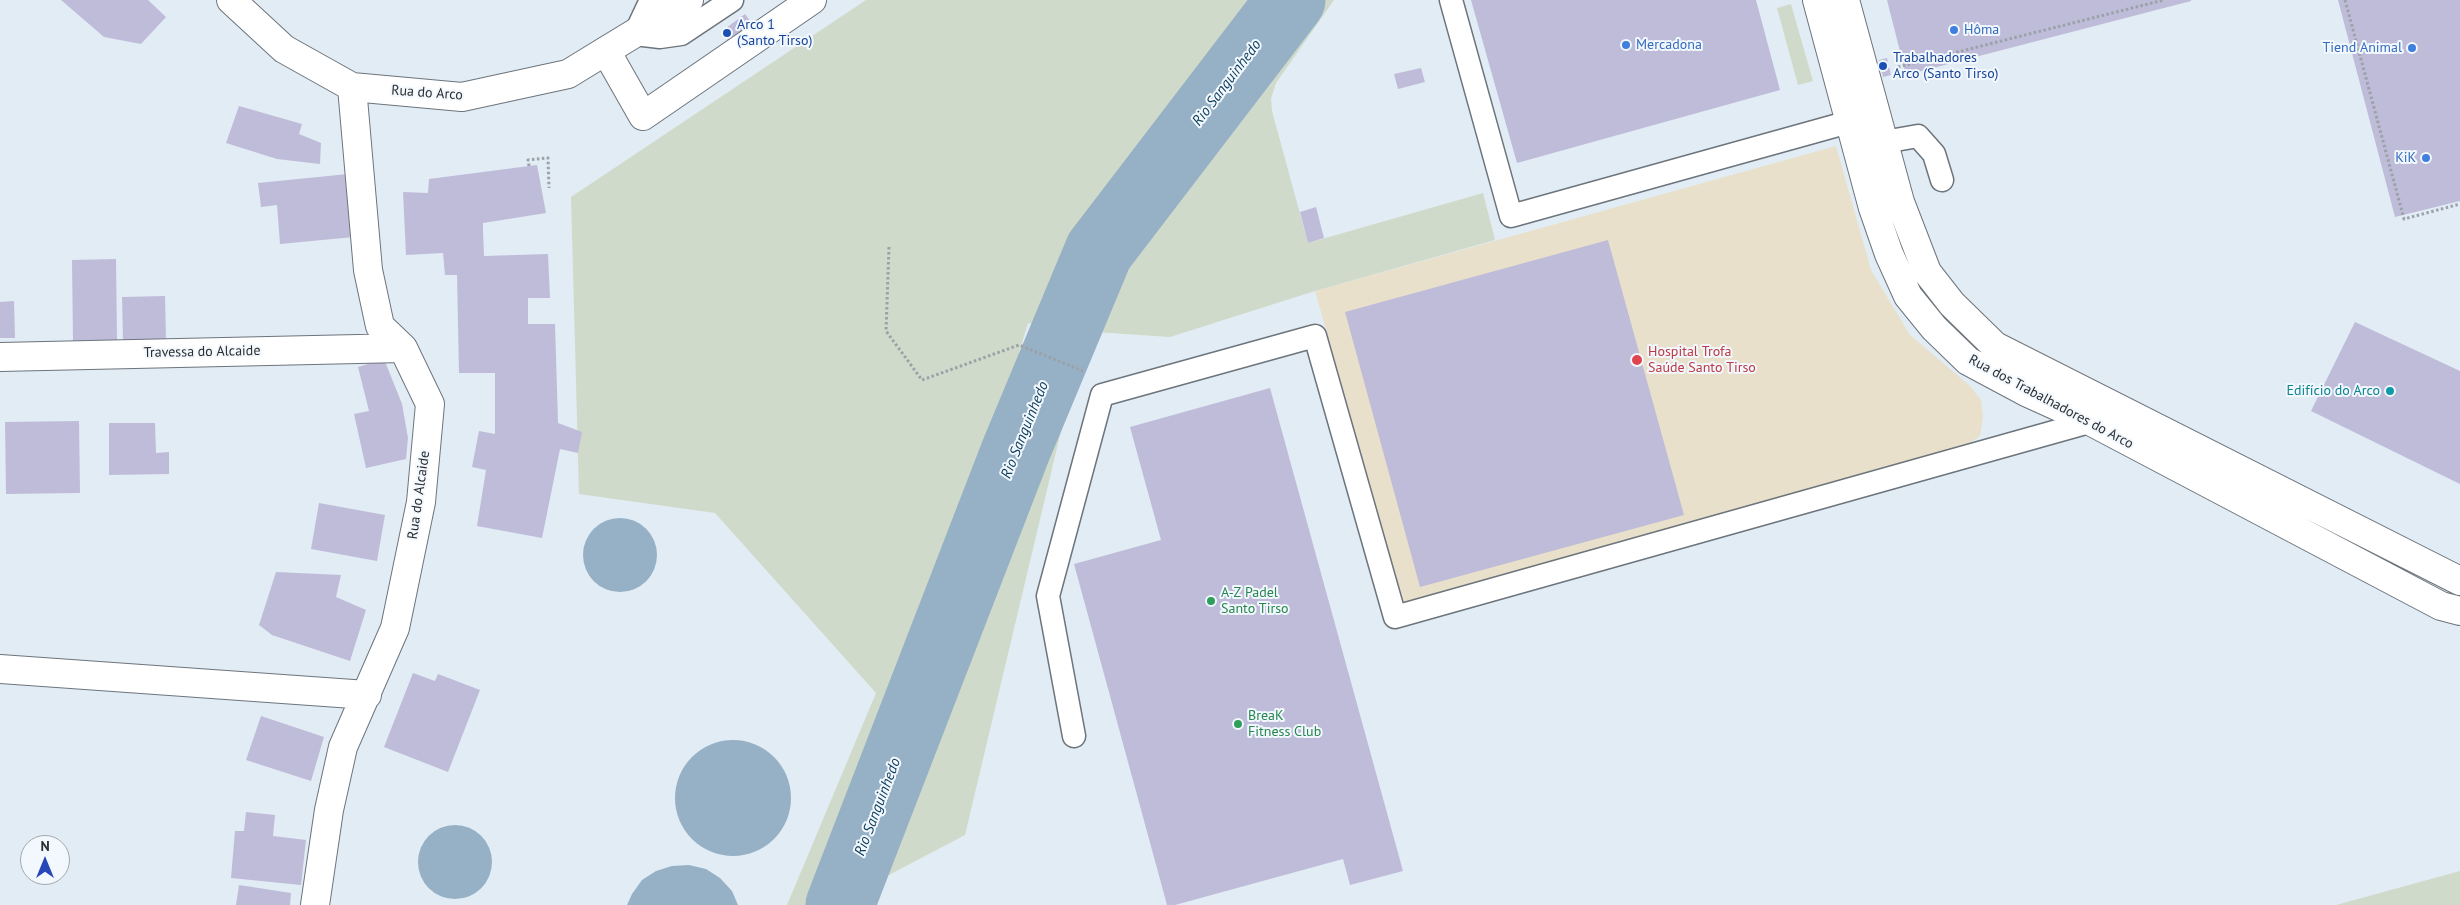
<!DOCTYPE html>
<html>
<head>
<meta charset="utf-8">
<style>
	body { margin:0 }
	#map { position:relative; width:2460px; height:905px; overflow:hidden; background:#e2ecf4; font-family:"PT Sans",sans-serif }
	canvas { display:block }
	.north { position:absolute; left:20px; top:835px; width:50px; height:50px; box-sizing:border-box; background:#f2f8fd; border:1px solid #a2a7ab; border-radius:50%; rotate:0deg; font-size:14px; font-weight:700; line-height:20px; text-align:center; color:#2b2e31 }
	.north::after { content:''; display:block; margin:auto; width:18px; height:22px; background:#2948b7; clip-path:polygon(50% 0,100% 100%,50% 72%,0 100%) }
</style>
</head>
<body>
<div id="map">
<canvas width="2460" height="905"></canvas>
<div class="north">N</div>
</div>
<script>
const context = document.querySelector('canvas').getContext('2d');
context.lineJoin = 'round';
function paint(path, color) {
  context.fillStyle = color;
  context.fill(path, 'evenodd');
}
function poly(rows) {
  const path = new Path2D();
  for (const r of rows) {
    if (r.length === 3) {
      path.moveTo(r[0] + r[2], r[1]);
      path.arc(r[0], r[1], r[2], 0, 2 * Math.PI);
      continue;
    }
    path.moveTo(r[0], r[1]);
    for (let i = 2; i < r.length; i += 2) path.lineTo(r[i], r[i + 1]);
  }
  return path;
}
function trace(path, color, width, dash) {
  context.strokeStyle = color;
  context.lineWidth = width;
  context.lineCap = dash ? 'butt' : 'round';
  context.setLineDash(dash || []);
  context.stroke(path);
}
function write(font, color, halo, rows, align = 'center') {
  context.font = font + ' "PT Sans",sans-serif';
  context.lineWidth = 4;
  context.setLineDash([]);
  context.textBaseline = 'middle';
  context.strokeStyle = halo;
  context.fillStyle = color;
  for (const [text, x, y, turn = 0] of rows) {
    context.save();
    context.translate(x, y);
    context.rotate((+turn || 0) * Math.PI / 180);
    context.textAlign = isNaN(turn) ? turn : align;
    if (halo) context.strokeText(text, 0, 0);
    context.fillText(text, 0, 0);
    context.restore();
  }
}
const medical = poly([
	[1836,146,1871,270,1910,335,1969,385,1981,400,1983,417,1980,436,1962,448,1404,604,1315,291]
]);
const green = poly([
	[866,0,1334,0,1276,83,1271,99,1272,111,1308,243,1483,193,1495,240,1315,291,1170,337,1065,330,1028,323,1019,353,1066,368,1070,393,965,835,868,886,867,905,787,905,876,693,715,513,579,494,571,197],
	[1791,4,1813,81,1798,85,1777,8],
	[2460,871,2460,905,2336,905]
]);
const water = poly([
	[620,555,37],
	[733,798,58],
	[455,862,37],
	[689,865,706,869,720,878,732,891,738,905,627,905,632,894,642,880,656,871,672,866]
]);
const river = poly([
	[840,905,1016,450,1099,251,1291,0]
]);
const building = poly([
	[61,0,148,0,166,17,141,44,104,37],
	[1471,0,1756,0,1780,90,1517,163],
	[1887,0,2191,0,2191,1,1906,75],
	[2338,0,2460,0,2460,201,2395,217],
	[745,14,753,25,729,42,722,31],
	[1887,58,1891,75,1883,77,1879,60],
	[1421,68,1425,82,1398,89,1394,74],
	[239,106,302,124,299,134,321,143,320,164,277,159,226,143],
	[537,165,546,213,483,223,483,230,484,256,548,254,550,298,528,298,528,324,555,324,558,423,582,432,578,453,560,449,542,538,477,526,486,470,472,467,479,431,495,434,495,373,459,373,457,275,445,275,443,253,406,255,403,192,428,193,429,179],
	[348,174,354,237,280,244,277,205,261,207,258,183],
	[1316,207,1324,238,1308,243,1300,212],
	[1608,240,1684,515,1420,587,1345,312],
	[116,259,117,340,73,341,72,260],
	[165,296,166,340,123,341,122,297],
	[14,301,15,338,0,338,0,302],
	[2355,322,2460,371,2460,484,2311,411],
	[384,359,402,404,408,438,406,459,366,468,354,414,369,411,358,367],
	[1270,388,1403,871,1350,885,1343,859,1175,905,1167,905,1074,564,1161,540,1130,427],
	[79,421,80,493,6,494,5,422],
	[109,423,155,423,156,453,169,452,169,474,109,475],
	[319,503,385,515,377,561,311,549],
	[276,572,341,575,336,597,366,610,350,661,272,635,259,625],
	[413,673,435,681,438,674,480,690,448,772,384,747],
	[261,716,324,737,311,781,246,760],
	[246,812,275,815,273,836,306,840,301,885,231,878,235,831,244,831],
	[239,885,291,893,290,905,236,905]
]);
const path = poly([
	[2345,0,2404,219,2460,204],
	[1898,67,2164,0],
	[529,166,528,160,548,158,549,188],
	[889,247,886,331,922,380,1019,345,1083,371]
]);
const lane = poly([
	[651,0,635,34,660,37,681,34,732,0],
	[1451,0,1511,216,1849,122],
	[1884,142,1918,136,1934,154,1942,180],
	[1074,736,1048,596,1102,395,1315,336,1395,617,2100,419]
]);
const street = poly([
	[606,51,643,116,812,0],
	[0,357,403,348],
	[0,669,367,695],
	[315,905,329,810,343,747,395,628,421,502,430,404,403,348,380,326,368,270,352,87]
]);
const secondary = poly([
	[231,0,284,49,352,87,462,97,568,74,689,0],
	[1817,0,1873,208,1889,254,1908,296,1934,328,1968,361,2026,392,2090,421,2441,606,2460,611],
	[1845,0,1900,202,1927,272,1952,304,1995,346,2460,581]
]);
const markers = [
	[1954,30,5,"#3f7fe0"],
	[727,33,5,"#1a4fb4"],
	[1626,45,5,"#3f7fe0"],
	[2412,48,5,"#3f7fe0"],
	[1883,66,5,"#1a4fb4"],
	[2426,158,5,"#3f7fe0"],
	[1637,360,6,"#e0444e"],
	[2390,391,5,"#0f9aa8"],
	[1211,601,5,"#2e9e5b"],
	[1238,724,5,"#2e9e5b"]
];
const transitNames = [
	["Arco 1",737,25],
	["(Santo Tirso)",737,41],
	["Trabalhadores",1893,58],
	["Arco (Santo Tirso)",1893,74]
];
const shopNames = [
	["Hôma",1964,30],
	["Mercadona",1636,45],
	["Tiend Animal",2402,48,"right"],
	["KiK",2416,158,"right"]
];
const streetNames = [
	["Rua do Arco",427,93,4],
	["Travessa do Alcaide",202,352,-1],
	["Rua dos Trabalhadores do Arco",2051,402,28],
	["Rua do Alcaide",419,495,-82]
];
const healthNames = [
	["Hospital Trofa",1648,352],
	["Saúde Santo Tirso",1648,368]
];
const cultureNames = [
	["Edifício do Arco",2380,391]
];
const leisureNames = [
	["A-Z Padel",1221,593],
	["Santo Tirso",1221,609],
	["BreaK",1248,716],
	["Fitness Club",1248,732]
];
const waterNames = [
	["Rio Sanguinhedo",1227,83,-53],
	["Rio Sanguinhedo",1025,430,-68],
	["Rio Sanguinhedo",878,807,-69]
];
paint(medical, '#e8e0ca');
paint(green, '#d0daca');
paint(water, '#96b1c6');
trace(river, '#96b1c6', 69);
paint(building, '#bfbcda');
trace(lane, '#6c747c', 25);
trace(street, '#6c747c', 30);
trace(secondary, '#6c747c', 30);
trace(path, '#9aa1a7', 3, [2.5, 2.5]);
trace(lane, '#fff', 22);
trace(street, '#fff', 28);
trace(secondary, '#fff', 28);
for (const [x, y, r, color] of markers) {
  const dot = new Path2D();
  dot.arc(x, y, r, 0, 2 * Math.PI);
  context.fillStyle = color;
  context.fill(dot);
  trace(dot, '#f2f8fd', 2);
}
write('14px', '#164399', '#f2f8fd', transitNames, 'left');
write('14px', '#366cbe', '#f2f8fd', shopNames, 'left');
write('14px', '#2b2e31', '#f2f8fd', streetNames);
write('14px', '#be3a42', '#f2f8fd', healthNames, 'left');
write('14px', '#0d838f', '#f2f8fd', cultureNames, 'right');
write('14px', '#27864d', '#f2f8fd', leisureNames, 'left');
write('italic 15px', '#0f405e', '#f2f8fd', waterNames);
</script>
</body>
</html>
